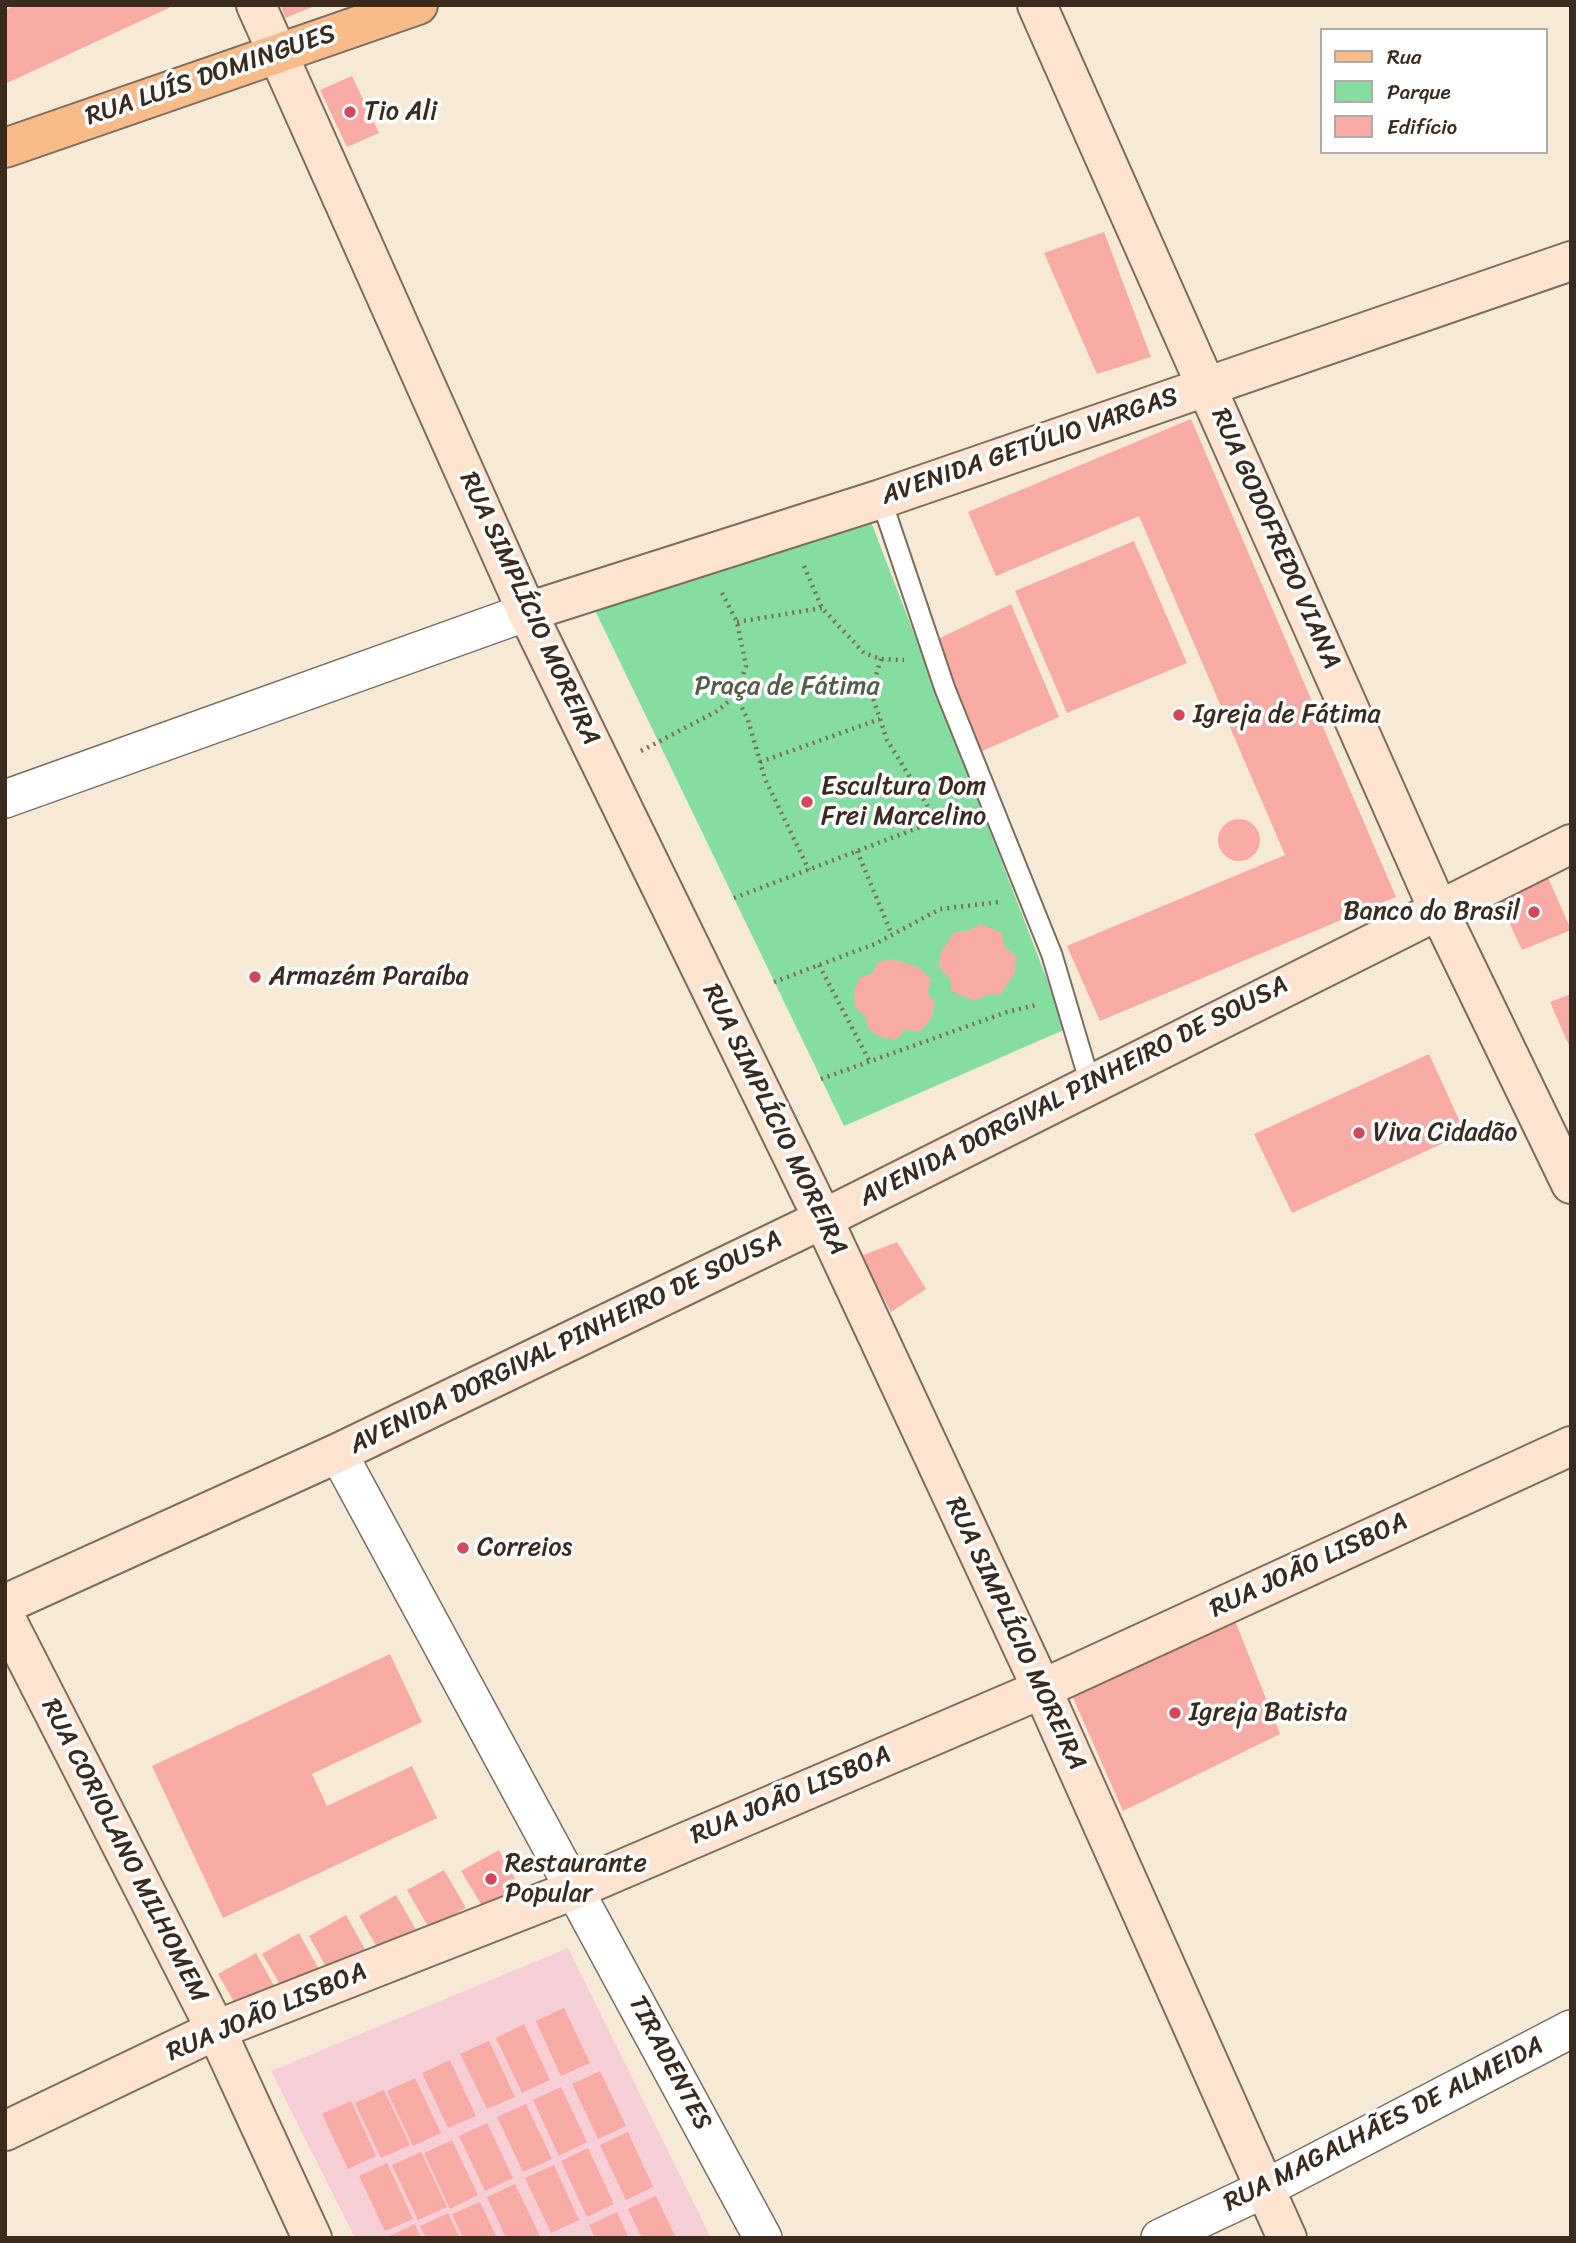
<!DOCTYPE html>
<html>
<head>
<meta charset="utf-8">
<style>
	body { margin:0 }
	#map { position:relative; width:1576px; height:2243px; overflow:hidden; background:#f6ead6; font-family:Sriracha,sans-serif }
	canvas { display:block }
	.frame { position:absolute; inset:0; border:7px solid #3b2a1e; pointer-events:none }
	.legend { position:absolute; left:1320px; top:28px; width:228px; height:126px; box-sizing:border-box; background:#fff; border:2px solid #b1aaa5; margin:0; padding:9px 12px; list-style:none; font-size:21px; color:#3b2a1e }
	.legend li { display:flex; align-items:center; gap:14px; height:35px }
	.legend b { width:35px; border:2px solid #b1aaa5 }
</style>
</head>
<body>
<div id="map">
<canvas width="1576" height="2243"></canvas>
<div class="frame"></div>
<ul class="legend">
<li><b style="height:9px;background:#f9bc89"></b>Rua</li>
<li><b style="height:19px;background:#85dda2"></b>Parque</li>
<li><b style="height:19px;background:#f8aba5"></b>Edifício</li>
</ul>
</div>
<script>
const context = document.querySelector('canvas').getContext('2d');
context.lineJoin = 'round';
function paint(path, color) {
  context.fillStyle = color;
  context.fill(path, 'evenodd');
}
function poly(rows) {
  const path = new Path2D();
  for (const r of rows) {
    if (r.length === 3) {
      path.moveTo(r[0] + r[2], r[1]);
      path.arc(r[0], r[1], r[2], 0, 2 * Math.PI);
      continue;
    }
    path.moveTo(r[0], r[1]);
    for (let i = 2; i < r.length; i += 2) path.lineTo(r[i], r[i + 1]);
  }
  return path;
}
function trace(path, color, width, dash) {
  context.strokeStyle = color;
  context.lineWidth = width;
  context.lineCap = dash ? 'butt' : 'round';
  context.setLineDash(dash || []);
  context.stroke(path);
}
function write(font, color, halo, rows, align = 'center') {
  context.font = font + ' Sriracha,sans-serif';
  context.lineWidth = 7;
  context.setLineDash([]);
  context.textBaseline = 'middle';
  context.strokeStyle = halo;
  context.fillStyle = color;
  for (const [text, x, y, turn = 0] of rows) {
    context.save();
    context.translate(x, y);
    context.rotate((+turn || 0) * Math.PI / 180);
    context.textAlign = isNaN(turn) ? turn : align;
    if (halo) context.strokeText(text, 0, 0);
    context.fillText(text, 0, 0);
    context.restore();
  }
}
const built = poly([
	[568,1948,711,2238,355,2238,271,2071]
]);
const green = poly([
	[868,514,1066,1029,844,1126,590,600]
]);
const building = poly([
	[16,5,175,5,5,84,5,10],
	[281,5,317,5,285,18],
	[352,76,379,133,347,147,320,90],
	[1104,232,1151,357,1097,374,1044,253],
	[1191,419,1396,897,1100,1021,1067,946,1285,855,1139,516,996,576,968,512],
	[1134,541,1187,663,1067,713,1015,591],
	[1011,604,1059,717,978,753,938,639],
	[1239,840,21],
	[1547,875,1571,930,1522,950,1498,898],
	[980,924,1002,933,1004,946,1016,956,1015,972,1001,994,987,995,975,1001,951,991,951,980,939,967,940,954,954,932,968,931],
	[893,959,920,968,931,980,928,993,935,1004,930,1020,920,1032,905,1029,896,1040,881,1037,868,1029,866,1017,855,1008,854,993,859,978,872,974,878,962],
	[1571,994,1571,1050,1550,1002],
	[1429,1054,1465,1133,1292,1213,1254,1134],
	[897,1242,926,1289,891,1312,861,1256],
	[1236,1623,1280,1734,1123,1811,1070,1691],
	[390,1654,422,1722,312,1774,327,1806,412,1766,437,1818,223,1918,152,1766],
	[499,1850,520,1888,484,1909,461,1871],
	[444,1870,466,1908,429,1928,407,1890],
	[396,1895,418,1933,381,1954,359,1916],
	[346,1915,367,1953,330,1974,309,1936],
	[299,1933,320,1971,284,1991,262,1954],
	[256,1953,277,1991,240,2012,218,1974],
	[564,2008,590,2063,561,2076,536,2021],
	[524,2024,550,2080,522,2093,496,2038],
	[489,2041,515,2097,487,2109,460,2054],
	[450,2060,476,2116,448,2128,422,2073],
	[600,2071,626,2126,598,2139,572,2084],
	[415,2078,441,2133,413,2146,387,2091],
	[561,2087,587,2142,559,2156,533,2100],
	[384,2090,410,2145,381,2158,355,2103],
	[351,2101,376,2156,348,2169,322,2114],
	[526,2104,552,2159,523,2172,497,2117],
	[487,2123,513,2178,485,2191,459,2136],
	[628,2132,653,2187,626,2200,600,2145],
	[452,2140,478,2195,450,2209,424,2153],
	[588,2148,614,2204,587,2217,561,2161],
	[421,2152,447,2207,418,2220,392,2165],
	[387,2163,413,2219,385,2231,359,2176],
	[554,2165,579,2220,551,2233,525,2178],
	[515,2184,541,2238,506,2238,487,2197],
	[656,2196,676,2238,642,2238,628,2209],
	[480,2202,497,2238,463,2238,452,2214],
	[617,2212,629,2238,595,2238,589,2225],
	[448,2213,460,2238,426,2238,420,2226],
	[415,2224,421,2238,386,2238]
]);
const path = poly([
	[804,566,822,608,864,653,881,659,904,660],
	[737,622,822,608],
	[881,659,871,692,887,740,937,821],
	[736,695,748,720,765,779,809,870],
	[641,751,717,711,736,695,746,666,737,622,722,593],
	[760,762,880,719],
	[857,851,892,935],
	[734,898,962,811],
	[819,965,870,1062],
	[774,982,875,944,940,909,999,902],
	[821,1079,1007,1012,1036,1005]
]);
const lane = poly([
	[881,499,945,689,1052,955,1090,1083]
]);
const street = poly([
	[5,799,527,612],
	[338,1453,763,2238],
	[1160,2238,1264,2189,1571,2029]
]);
const secondary = poly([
	[256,5,527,612,823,1219,1042,1689,1287,2238],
	[1037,5,1438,909,1571,1184],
	[527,612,881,499,1571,261],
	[5,1604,338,1453,823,1219,1571,844],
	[5,1617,216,2030,312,2238],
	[5,2131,216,2030,576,1889,1042,1689,1571,1446]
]);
const primary = poly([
	[5,148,418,5]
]);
const markers = [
	[350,112,7,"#d1495b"],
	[1179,715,7,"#d1495b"],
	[807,802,7,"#d1495b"],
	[1534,912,7,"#d1495b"],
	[255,977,7,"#d1495b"],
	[1359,1133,7,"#d1495b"],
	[463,1548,7,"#d1495b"],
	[1175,1713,7,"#d1495b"],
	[491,1879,7,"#d1495b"]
];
const streetNames = [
	["RUA LUÍS DOMINGUES",211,76,-19],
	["AVENIDA GETÚLIO VARGAS",1030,447,-19],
	["RUA GODOFREDO VIANA",1275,539,66],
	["RUA SIMPLÍCIO MOREIRA",529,609,65],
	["AVENIDA DORGIVAL PINHEIRO DE SOUSA",1074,1092,-27],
	["RUA SIMPLÍCIO MOREIRA",774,1120,64],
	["AVENIDA DORGIVAL PINHEIRO DE SOUSA",566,1343,-26],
	["RUA JOÃO LISBOA",1309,1566,-25],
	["RUA SIMPLÍCIO MOREIRA",1015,1634,65],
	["RUA JOÃO LISBOA",791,1796,-23],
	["RUA CORIOLANO MILHOMEM",124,1851,63],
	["RUA JOÃO LISBOA",267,2013,-23],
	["TIRADENTES",669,2063,62],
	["RUA MAGALHÃES DE ALMEIDA",1384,2125,-27]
];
const poiNames = [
	["Tio Ali",364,112],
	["Igreja de Fátima",1193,715],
	["Escultura Dom",821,787],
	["Frei Marcelino",821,817],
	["Banco do Brasil",1520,912,"right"],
	["Armazém Paraíba",269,977],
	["Viva Cidadão",1373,1133],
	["Correios",477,1548],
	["Igreja Batista",1189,1713],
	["Restaurante",505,1864],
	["Popular",505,1894]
];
const parkNames = [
	["Praça de Fátima",787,687]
];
paint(built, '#f6cfd6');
paint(green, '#85dda2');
paint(building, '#f8aba5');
trace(lane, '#7c6d5e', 23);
trace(street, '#7c6d5e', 40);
trace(secondary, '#7c6d5e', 42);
trace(primary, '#7c6d5e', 42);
trace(path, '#7c6d5e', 4.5, [2, 5]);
trace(lane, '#fff', 19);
trace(street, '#fff', 37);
trace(secondary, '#fde4d0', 38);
trace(primary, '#f9bc89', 38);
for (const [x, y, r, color] of markers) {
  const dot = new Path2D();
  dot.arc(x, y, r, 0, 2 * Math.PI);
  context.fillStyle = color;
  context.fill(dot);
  trace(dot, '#fff', 2.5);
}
write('26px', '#3b2a1e', '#fff', streetNames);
write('26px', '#3b2a1e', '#fff', poiNames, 'left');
write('26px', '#516046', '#fff', parkNames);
</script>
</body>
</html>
